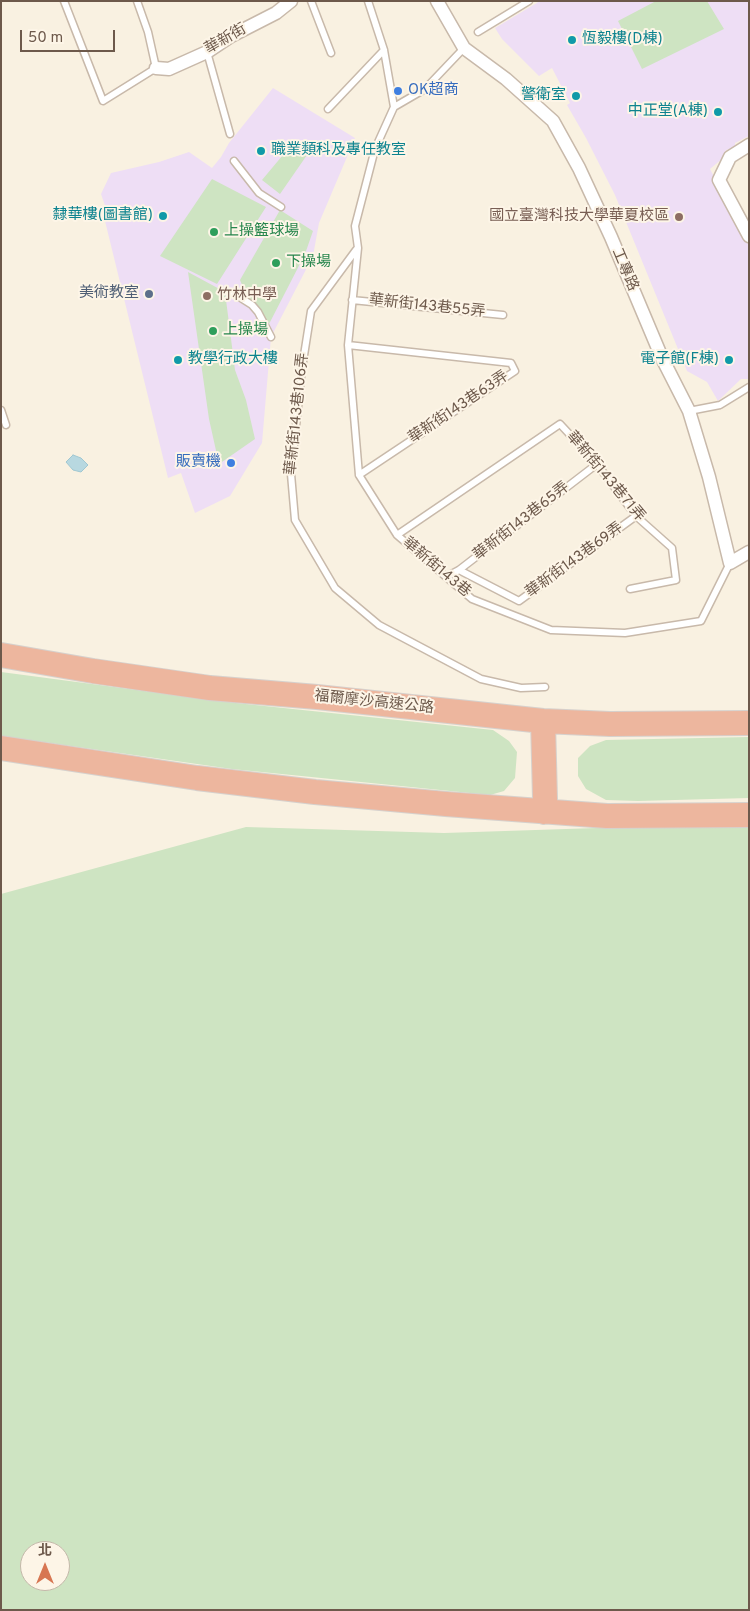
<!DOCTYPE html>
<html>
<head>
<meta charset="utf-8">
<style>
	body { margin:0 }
	#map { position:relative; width:750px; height:1611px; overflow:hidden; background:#f9f1e1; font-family:Overpass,"Noto Sans TC",sans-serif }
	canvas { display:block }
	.frame { position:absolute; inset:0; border:2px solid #6d594b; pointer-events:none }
	.north { position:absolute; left:20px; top:1541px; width:50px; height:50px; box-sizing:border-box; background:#fdf5e7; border:1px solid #c3b7a9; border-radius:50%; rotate:0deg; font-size:14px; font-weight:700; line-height:20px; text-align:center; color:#6d594b }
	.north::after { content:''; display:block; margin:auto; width:18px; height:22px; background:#d77652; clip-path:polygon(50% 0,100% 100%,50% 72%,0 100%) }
	.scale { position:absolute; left:20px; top:30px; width:95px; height:22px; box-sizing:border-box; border:2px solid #6d594b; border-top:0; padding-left:6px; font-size:15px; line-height:18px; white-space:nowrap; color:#6d594b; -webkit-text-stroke:4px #fdf5e7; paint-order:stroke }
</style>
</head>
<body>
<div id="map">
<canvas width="750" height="1611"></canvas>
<div class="frame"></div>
<div class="north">北</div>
<div class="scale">50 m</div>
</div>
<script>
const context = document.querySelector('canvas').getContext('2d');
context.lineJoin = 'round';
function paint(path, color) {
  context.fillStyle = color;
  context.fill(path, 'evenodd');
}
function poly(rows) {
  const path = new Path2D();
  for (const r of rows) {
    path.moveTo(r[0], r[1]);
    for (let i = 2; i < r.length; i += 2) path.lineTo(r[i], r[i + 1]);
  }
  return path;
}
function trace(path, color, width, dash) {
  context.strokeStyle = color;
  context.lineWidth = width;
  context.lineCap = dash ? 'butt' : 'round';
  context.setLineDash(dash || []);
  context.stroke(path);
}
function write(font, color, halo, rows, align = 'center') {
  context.font = font + ' Overpass,"Noto Sans TC",sans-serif';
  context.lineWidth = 4;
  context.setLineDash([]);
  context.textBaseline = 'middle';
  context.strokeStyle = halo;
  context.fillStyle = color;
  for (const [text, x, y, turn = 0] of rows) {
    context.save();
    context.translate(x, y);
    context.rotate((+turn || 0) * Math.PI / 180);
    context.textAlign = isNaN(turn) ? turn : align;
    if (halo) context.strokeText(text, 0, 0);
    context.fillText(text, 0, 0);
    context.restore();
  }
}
const education = poly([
	[540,1,749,1,749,136,735,143,735,147,726,150,723,158,710,169,749,246,749,379,741,379,718,401,707,382,687,371,615,195,586,138,567,105,570,103,552,68,539,76,502,39,495,28],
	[273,88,355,138,319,223,313,256,271,337,262,443,230,496,195,513,181,473,168,478,105,221,110,220,101,194,111,173,159,162,189,152,212,168,221,157,229,143]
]);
const green = poly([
	[656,1,707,1,724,29,642,69,618,21],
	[293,143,307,155,280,194,262,180],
	[212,179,266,207,217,284,160,256],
	[280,210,313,231,305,254,268,326,248,299,240,280],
	[188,272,225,292,235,370,246,400,255,439,219,464,209,419],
	[1,672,236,703,493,730,509,741,517,752,515,778,504,791,490,795,232,769,1,736],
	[749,737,749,798,638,801,606,800,586,789,578,776,578,758,590,746,606,740],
	[749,823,749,1610,1,1610,1,894,246,827,444,833],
	[30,1551,60,1551,60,1581,30,1581]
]);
const water = poly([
	[73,455,81,458,88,465,81,472,73,470,66,462,73,455]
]);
const service = poly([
	[64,1,103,101,156,68,148,32,137,1],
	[311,1,331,53],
	[368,1,384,50,394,107],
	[478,32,529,1],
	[464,48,425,89,394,107,375,149,355,226,358,248,348,345,359,475,397,535,472,599,551,630,625,633,701,621,730,563],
	[207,52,230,134],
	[328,109,384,50],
	[234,161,259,193,281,207],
	[356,250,311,311,302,368,291,474,295,520,335,588,379,625,481,679,521,688,545,687],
	[233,293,252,305,258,312,271,337],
	[352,300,503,315],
	[348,345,511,363,515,371,359,475],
	[1,410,6,425],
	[689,411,720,405,749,387],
	[397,535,560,424,597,464,636,516,672,548,676,580,630,589],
	[459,570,519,601,636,516],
	[446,577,459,570,597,464]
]);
const minor = poly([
	[437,1,464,48,506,79,553,121,579,168,611,237,662,358,689,411,709,477,730,563,749,552],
	[156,68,169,69,207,52,231,36,276,13,291,1],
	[749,145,730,157,719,180,749,236]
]);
const motorway = poly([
	[1,655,93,671,210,688,317,697,543,721,610,724,749,723],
	[543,721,545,799,544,812],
	[1,748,197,778,315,792,446,804,607,816,749,815]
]);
const markers = [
	[572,40,5,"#0f9aa8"],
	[398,91,5,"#3f7fe0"],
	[576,96,5,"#0f9aa8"],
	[718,112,5,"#0f9aa8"],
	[261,151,5,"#0f9aa8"],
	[163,216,5,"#0f9aa8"],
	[679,217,5,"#8d6e63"],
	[214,232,5,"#2e9e5b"],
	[276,263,5,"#2e9e5b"],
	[149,294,5,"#5c6f8a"],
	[207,296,5,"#8d6e63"],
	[213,331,5,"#2e9e5b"],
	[178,360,5,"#0f9aa8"],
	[729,360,5,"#0f9aa8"],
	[231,463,5,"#3f7fe0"]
];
const streetNames = [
	["華新街",226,40,-30],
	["工專路",624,270,67],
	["華新街143巷55弄",427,307,6],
	["華新街143巷63弄",459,408,-34],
	["華新街143巷106弄",298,414,-84],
	["華新街143巷71弄",605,477,50],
	["華新街143巷65弄",522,522,-38],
	["華新街143巷69弄",575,561,-36],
	["華新街143巷",436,568,40],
	["福爾摩沙高速公路",374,703,6]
];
const cultureNames = [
	["恆毅樓(D棟)",582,40,"left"],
	["警衛室",566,96],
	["中正堂(A棟)",708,112],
	["職業類科及專任教室",271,151,"left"],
	["隸華樓(圖書館)",153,216],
	["教學行政大樓",188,360,"left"],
	["電子館(F棟)",719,360]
];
const shopNames = [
	["OK超商",408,91],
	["販賣機",221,463,"right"]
];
const educationNames = [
	["國立臺灣科技大學華夏校區",669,217],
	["竹林中學",217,296,"left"]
];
const leisureNames = [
	["上操籃球場",224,232],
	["下操場",286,263],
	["上操場",223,331]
];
const serviceNames = [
	["美術教室",139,294]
];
paint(education, '#eedef5');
paint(green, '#cee4c2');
paint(water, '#b8d8e0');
trace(water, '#a0c7d1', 1);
trace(service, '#c8b9aa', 9);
trace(minor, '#c8b9aa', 15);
trace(motorway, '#d6d1cd', 26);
trace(service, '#fff', 6);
trace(minor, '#fff', 12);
trace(motorway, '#edb69e', 24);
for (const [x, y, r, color] of markers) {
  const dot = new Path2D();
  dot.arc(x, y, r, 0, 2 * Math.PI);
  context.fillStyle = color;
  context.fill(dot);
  trace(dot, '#fdf5e7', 2);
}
write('15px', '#6d594b', '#fdf5e7', streetNames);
write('15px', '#0d838f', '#fdf5e7', cultureNames, 'right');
write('15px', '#366cbe', '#fdf5e7', shopNames, 'left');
write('15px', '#785e54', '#fdf5e7', educationNames, 'right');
write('15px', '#27864d', '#fdf5e7', leisureNames, 'left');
write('15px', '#4e5e75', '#fdf5e7', serviceNames, 'right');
</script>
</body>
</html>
